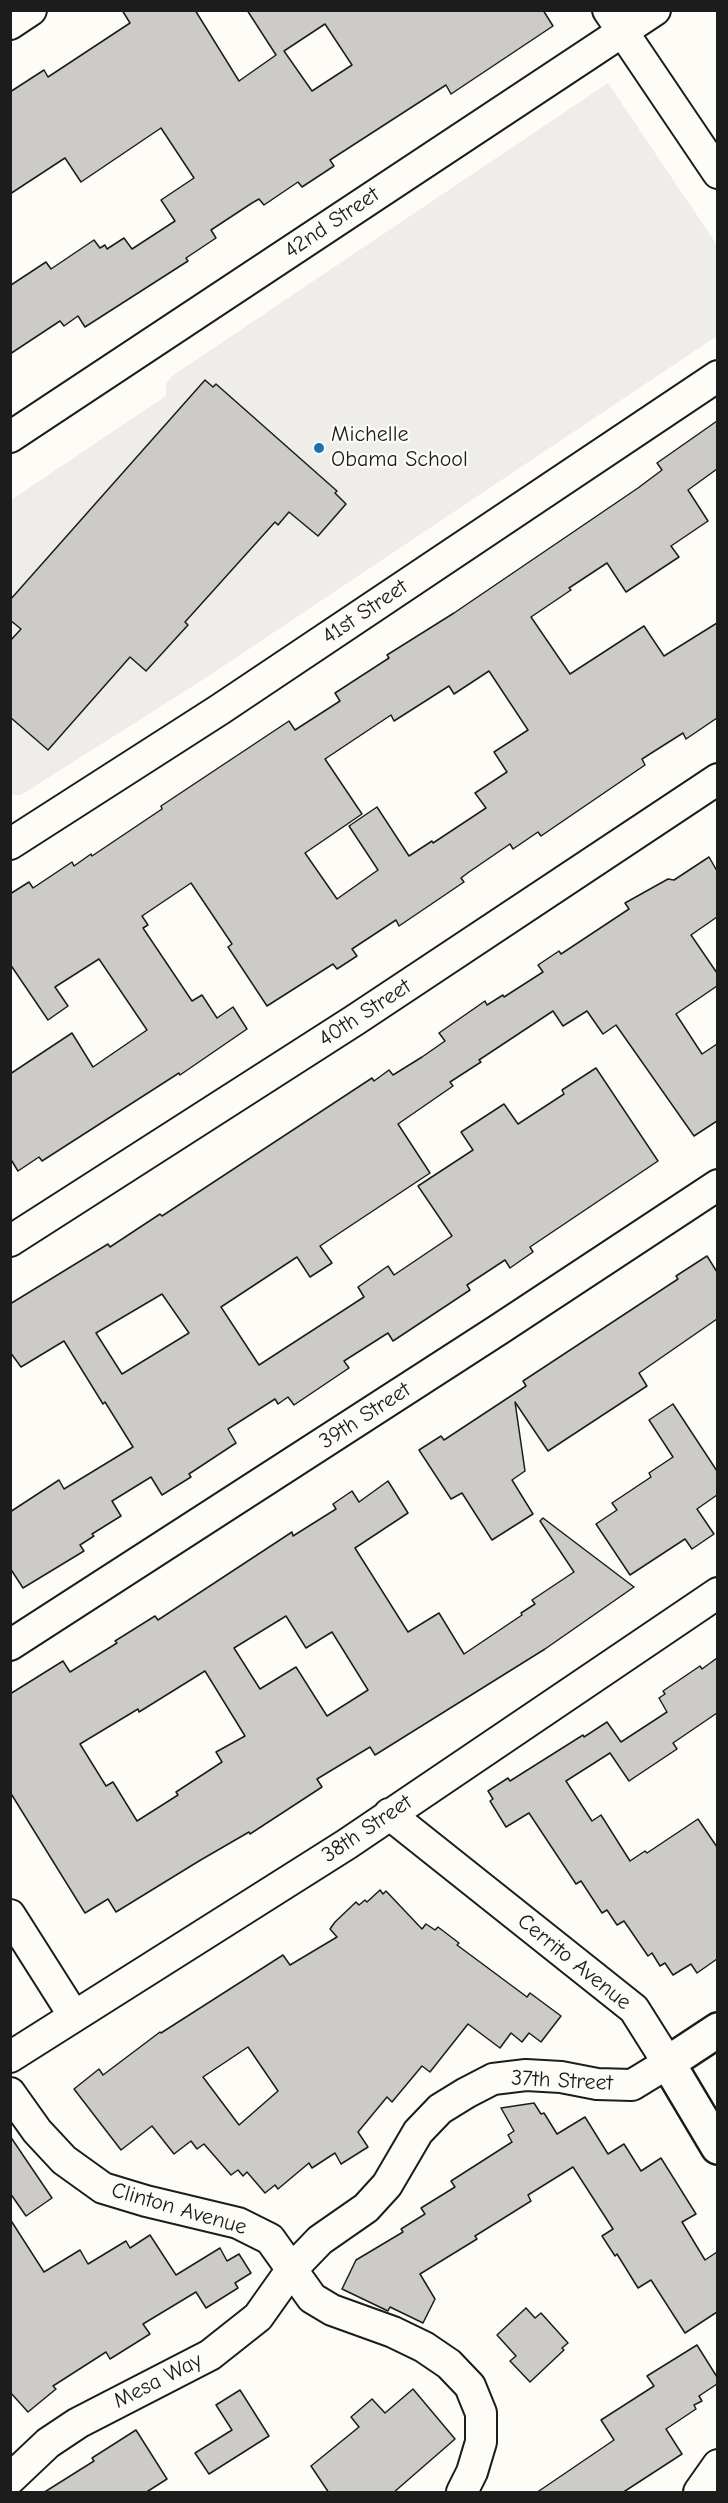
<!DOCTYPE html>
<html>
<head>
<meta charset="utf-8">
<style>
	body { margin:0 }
	#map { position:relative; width:728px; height:2503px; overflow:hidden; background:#fdfcf7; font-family:"Comic Neue",sans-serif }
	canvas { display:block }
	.frame { position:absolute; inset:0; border:12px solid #1c1c1c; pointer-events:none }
</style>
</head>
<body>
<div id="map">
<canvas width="728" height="2503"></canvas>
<div class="frame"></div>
</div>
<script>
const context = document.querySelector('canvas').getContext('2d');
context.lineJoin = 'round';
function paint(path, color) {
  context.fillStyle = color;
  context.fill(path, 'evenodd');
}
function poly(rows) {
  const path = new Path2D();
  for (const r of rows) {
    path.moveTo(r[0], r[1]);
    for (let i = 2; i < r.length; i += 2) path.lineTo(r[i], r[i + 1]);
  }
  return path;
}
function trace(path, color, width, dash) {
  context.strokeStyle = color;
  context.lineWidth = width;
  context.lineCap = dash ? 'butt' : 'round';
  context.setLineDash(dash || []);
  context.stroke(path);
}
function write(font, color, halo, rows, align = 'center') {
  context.font = font + ' "Comic Neue",sans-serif';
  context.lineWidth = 4.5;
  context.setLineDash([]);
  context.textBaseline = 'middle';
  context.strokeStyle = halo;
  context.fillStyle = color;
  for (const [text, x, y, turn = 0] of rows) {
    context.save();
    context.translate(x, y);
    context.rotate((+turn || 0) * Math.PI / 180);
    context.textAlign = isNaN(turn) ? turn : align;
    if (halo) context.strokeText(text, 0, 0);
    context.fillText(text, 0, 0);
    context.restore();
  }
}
const built = poly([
	[608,83,717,245,717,336,204,679,21,795,11,795,11,500,166,396,166,384,172,376]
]);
const building = poly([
	[122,10,195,10,239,81,276,55,247,10,543,10,553,26,451,94,446,85,330,160,334,166,302,187,298,182,264,205,259,199,252,203,211,230,216,238,186,258,188,261,85,327,78,316,64,326,60,321,10,354,11,285,46,262,51,269,94,240,100,248,105,245,107,249,124,238,132,249,175,221,161,200,194,178,161,128,81,182,65,158,10,194,10,92,44,70,48,77,130,23,122,10],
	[325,24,352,65,312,91,284,51,325,24],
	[205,380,213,387,216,384,337,491,335,493,346,504,318,536,289,512,278,525,275,522,185,622,188,625,146,671,130,657,48,750,10,717,10,641,21,629,10,620,10,600,205,380],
	[717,421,717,469,688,490,708,521,671,546,679,557,626,592,607,563,569,588,571,590,531,617,570,674,644,626,664,656,717,623,717,718,686,739,683,733,642,759,645,765,541,836,538,832,513,849,510,844,469,872,461,878,464,882,399,926,396,920,352,949,357,956,337,969,333,964,267,1006,228,947,232,944,191,883,142,916,148,925,143,928,192,1001,202,995,217,1018,233,1007,247,1029,180,1075,179,1073,42,1161,39,1157,18,1171,10,1158,10,1074,72,1033,93,1067,147,1030,99,959,55,987,68,1006,48,1020,10,964,10,894,29,882,33,888,72,862,74,866,91,854,92,856,162,809,161,806,289,721,295,730,340,701,335,693,389,658,387,655,454,613,638,488,662,470,657,463,717,421],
	[489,671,528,730,494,752,507,772,475,793,486,808,433,843,432,841,409,856,377,807,349,826,378,870,337,899,305,853,362,814,325,759,391,715,394,721,449,686,454,694,489,671],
	[709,857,717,871,717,917,691,935,717,973,717,986,676,1014,702,1054,717,1044,717,1121,694,1136,616,1025,603,1034,587,1011,563,1026,553,1011,479,1060,481,1062,450,1082,453,1086,398,1124,430,1173,320,1246,332,1263,310,1277,297,1257,221,1307,259,1365,364,1297,358,1287,388,1266,394,1275,452,1236,418,1186,473,1150,461,1132,504,1104,518,1124,564,1094,562,1090,596,1068,658,1161,530,1247,533,1252,510,1268,505,1260,467,1285,470,1290,393,1341,388,1333,344,1361,349,1368,294,1405,288,1397,278,1404,275,1399,228,1429,236,1443,189,1474,191,1477,162,1495,151,1477,112,1501,121,1516,92,1534,94,1536,80,1545,84,1551,23,1588,10,1568,10,1512,59,1480,64,1489,133,1447,105,1402,103,1404,64,1341,21,1367,10,1352,10,1304,108,1244,110,1247,160,1214,162,1216,372,1078,374,1081,389,1070,393,1075,422,1057,445,1041,439,1033,485,1001,487,1005,503,995,504,997,543,972,538,965,559,951,561,954,629,909,625,903,668,879,674,880,709,857],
	[162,1294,189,1333,122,1374,96,1333,162,1294],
	[707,1256,717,1272,717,1319,639,1373,647,1386,548,1451,515,1402,525,1471,512,1480,533,1514,492,1540,462,1493,451,1499,419,1450,441,1436,444,1440,526,1386,523,1381,678,1279,676,1276,707,1256],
	[673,1404,717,1471,717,1495,697,1509,714,1534,692,1549,685,1539,630,1575,596,1524,617,1510,612,1503,651,1477,649,1473,673,1457,649,1420,673,1404],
	[388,1481,408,1513,355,1548,408,1632,439,1613,464,1654,522,1615,521,1613,535,1604,532,1600,574,1572,540,1521,543,1518,634,1587,545,1649,375,1755,370,1747,317,1779,322,1787,250,1834,249,1832,199,1861,116,1912,108,1899,85,1913,10,1792,10,1694,63,1661,70,1672,117,1643,115,1641,155,1616,158,1620,292,1532,293,1536,336,1509,333,1504,352,1491,359,1502,388,1481],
	[286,1616,306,1648,332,1632,368,1690,327,1716,296,1667,260,1689,234,1648,286,1616],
	[205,1671,245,1736,216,1752,222,1762,176,1792,178,1795,137,1821,113,1782,106,1786,80,1744,138,1709,139,1712,205,1671],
	[717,1658,717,1713,673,1743,677,1749,629,1781,610,1753,566,1781,592,1821,601,1815,630,1861,645,1851,647,1853,698,1819,717,1847,717,1959,697,1973,691,1964,673,1975,665,1963,660,1966,652,1953,648,1956,624,1921,617,1925,607,1910,602,1913,581,1881,576,1884,529,1813,506,1827,490,1801,493,1799,488,1791,508,1778,510,1781,583,1735,584,1737,607,1722,621,1742,667,1712,659,1698,665,1694,663,1691,700,1666,702,1669,717,1658],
	[380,1890,383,1894,386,1891,422,1929,426,1924,435,1930,438,1927,459,1943,457,1945,527,1997,530,1993,561,2016,541,2042,529,2033,522,2042,511,2033,500,2048,468,2024,430,2072,422,2066,392,2102,387,2097,358,2132,368,2147,341,2164,335,2153,312,2168,309,2163,278,2189,275,2185,265,2193,247,2172,243,2176,238,2170,231,2175,204,2144,197,2149,191,2141,174,2154,152,2126,121,2150,74,2089,99,2069,103,2075,160,2032,161,2033,283,1955,290,1965,337,1937,330,1929,335,1922,356,1902,359,1905,365,1900,367,1902,380,1890],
	[248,2047,278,2091,239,2125,203,2077,248,2047],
	[534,2103,541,2114,544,2113,557,2134,585,2117,608,2154,624,2144,641,2171,661,2158,696,2214,682,2222,705,2260,717,2252,717,2312,685,2333,651,2280,638,2288,617,2254,615,2256,602,2236,613,2229,573,2167,528,2195,531,2201,475,2236,477,2239,420,2274,435,2299,423,2323,390,2307,388,2311,342,2289,356,2260,403,2232,401,2229,425,2214,421,2208,455,2187,451,2181,512,2142,508,2135,514,2131,501,2108,534,2103],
	[10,2136,52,2198,26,2216,10,2193,10,2136],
	[10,2219,44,2272,80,2250,88,2264,126,2241,130,2248,150,2235,176,2275,220,2248,227,2261,239,2254,251,2273,235,2283,238,2288,206,2308,196,2292,143,2324,150,2334,110,2359,106,2352,53,2386,56,2389,28,2412,10,2392,10,2219],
	[526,2308,535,2318,541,2313,568,2343,562,2348,564,2350,530,2382,510,2361,516,2356,497,2335,526,2308],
	[697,2345,717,2377,717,2384,699,2396,702,2401,694,2405,696,2409,666,2429,682,2454,622,2493,536,2493,614,2440,601,2420,654,2386,647,2376,697,2345],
	[413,2389,455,2439,393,2493,329,2493,311,2466,359,2427,351,2417,372,2399,385,2413,413,2389],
	[240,2390,269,2436,209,2474,195,2453,232,2430,216,2405,240,2390],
	[136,2430,167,2479,145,2493,43,2493,94,2461,92,2458,136,2430]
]);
const street = poly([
	[608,10,718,173],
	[10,24,31,10],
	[10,437,655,10],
	[10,844,219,710,718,376],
	[10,1241,355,1020,718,779],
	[10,1645,498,1330,718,1185],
	[10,1915,74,2016],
	[10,2057,347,1844,718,1593],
	[10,2093,37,2131,64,2160,103,2188,146,2201,238,2223,270,2239,312,2298,332,2310,393,2332,424,2347,449,2364,470,2386,481,2413,481,2442,472,2472,462,2492],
	[10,2479,48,2443,78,2423,210,2355,258,2317,292,2269,320,2240,366,2208,387,2185,418,2132,440,2109,466,2093,493,2079,526,2075,561,2077,597,2084,632,2085,668,2063,634,2009,389,1814],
	[699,2492,718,2465]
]);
const secondary = poly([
	[718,2030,668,2063,718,2147]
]);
const markers = [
	[319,448,6,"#1f6fb2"]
];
const streetNames = [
	["42nd Street",332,223,-34],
	["41st Street",365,612,-34],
	["40th Street",365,1013,-33],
	["39th Street",365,1416,-33],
	["38th Street",367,1829,-34],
	["Cerrito Avenue",574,1962,39],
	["37th Street",562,2081,3],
	["Clinton Avenue",179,2209,16],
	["Mesa Way",158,2381,-27]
];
const poiNames = [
	["Michelle",331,435],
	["Obama School",331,460]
];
paint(built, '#eeede9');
paint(building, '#cccbc8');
trace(building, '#1c1c1c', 1.5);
trace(street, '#1c1c1c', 34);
trace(secondary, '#1c1c1c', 38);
trace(street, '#fdfcf7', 30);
trace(secondary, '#fdfcf7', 33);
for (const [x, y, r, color] of markers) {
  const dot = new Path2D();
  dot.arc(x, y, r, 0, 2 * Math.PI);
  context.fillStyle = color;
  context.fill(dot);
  trace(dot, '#fdfcf7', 2);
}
write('22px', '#1c1c1c', '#fdfcf7', streetNames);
write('22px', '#1c1c1c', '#fdfcf7', poiNames, 'left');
</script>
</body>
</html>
